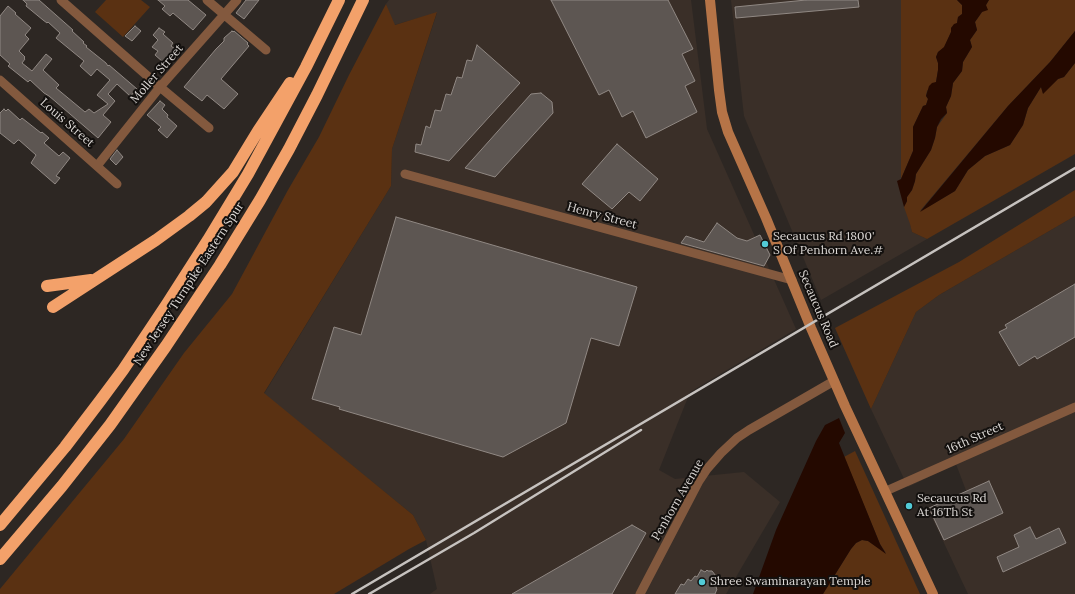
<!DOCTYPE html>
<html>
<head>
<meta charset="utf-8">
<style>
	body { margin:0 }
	canvas { display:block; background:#2d2723 }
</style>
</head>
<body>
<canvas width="1075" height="594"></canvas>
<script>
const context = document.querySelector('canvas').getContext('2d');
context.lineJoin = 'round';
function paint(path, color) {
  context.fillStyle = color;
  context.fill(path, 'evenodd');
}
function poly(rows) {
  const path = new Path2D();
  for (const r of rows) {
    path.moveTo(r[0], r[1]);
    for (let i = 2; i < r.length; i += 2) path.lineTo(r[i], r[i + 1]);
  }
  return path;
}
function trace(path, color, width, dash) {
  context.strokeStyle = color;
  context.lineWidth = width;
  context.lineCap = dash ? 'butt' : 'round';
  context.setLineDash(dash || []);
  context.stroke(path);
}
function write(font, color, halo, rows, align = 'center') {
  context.font = font + ' Lora,serif';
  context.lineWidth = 4;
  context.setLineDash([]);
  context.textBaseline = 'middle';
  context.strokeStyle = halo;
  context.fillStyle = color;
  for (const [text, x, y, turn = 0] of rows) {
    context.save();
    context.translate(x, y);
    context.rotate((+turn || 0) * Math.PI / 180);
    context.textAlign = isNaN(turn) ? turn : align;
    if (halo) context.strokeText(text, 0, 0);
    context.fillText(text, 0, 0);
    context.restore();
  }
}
const built = poly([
	[389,0,691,0,707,129,796,329,690,392,659,470,675,479,744,472,780,502,726,594,430,594,437,589,426,540,413,515,264,394,391,186,392,149,437,13,394,25,386,4],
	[731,0,901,0,901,185,912,232,927,239,821,300,744,116],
	[1075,216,1075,594,968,594,929,511,967,493,956,464,908,487,871,409,916,312,939,295]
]);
const green = poly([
	[106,0,141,0,150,7,123,37,95,12],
	[901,0,957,0,962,5,962,14,958,17,957,23,951,28,951,32,944,48,938,52,936,57,938,63,938,70,936,82,927,91,926,96,928,99,926,105,923,106,913,127,913,151,901,179],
	[989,0,1075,0,1075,31,1050,62,1008,106,920,211,933,204,955,191,968,170,985,156,1010,145,1023,125,1028,108,1041,87,1043,93,1058,79,1064,77,1075,63,1075,154,927,239,912,232,910,224,904,207,907,201,907,197,912,190,915,181,916,174,931,150,935,138,937,127,947,113,946,107,951,96,953,83,962,71,963,62,972,47,970,40,977,30,975,22,982,12],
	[386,4,395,25,437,12,392,149,391,186,264,393,413,515,426,540,409,549,334,594,0,594,0,589,124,439,184,353,232,294,288,190,319,137,349,75],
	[1075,190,1075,216,939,295,916,312,871,409,835,328,959,262],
	[855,451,920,594,823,594,851,549,856,543,862,540,868,541,886,553,880,544,844,457]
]);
const water = poly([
	[957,0,989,0,986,5,988,10,982,12,975,22,977,30,970,40,972,47,963,62,962,71,953,83,951,96,946,107,947,113,941,119,937,127,935,138,931,150,916,174,915,181,912,190,907,197,907,201,904,207,897,181,901,179,913,151,913,127,923,106,926,105,928,99,926,96,929,86,932,83,936,82,938,70,938,63,936,57,938,52,944,47,951,32,951,28,954,24,957,23,958,17,962,14,962,5],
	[1075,31,1075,63,1064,77,1058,79,1043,94,1041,87,1028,108,1023,125,1010,145,985,156,968,170,955,191,920,212,1008,106,1050,62],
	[839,418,845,433,839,443,880,544,886,554,868,541,862,540,856,543,851,549,823,594,753,594,776,530,816,441,825,425]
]);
const building = poly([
	[23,0,39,0,73,30,72,31,84,42,83,43,87,46,86,47,106,63,108,66,109,65,137,89,133,94,132,94,130,96,117,84,108,94,115,101,103,115,111,122,98,138,49,96,44,93,30,80,28,82,8,66,10,64,0,55,0,16,8,6,16,13,15,14,31,28,25,35,29,39,19,51,25,57,24,58,25,59,22,63,32,71,46,54,52,59,43,70,59,85,56,88,85,112,89,109,94,113,108,104,97,95,110,80,97,69,91,76,80,66,84,61,56,38,60,33,48,22,47,23,43,20,26,6,27,4,23,0],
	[158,0,188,0,206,15,193,30,173,13,170,16,162,9,165,6,158,0],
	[246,0,259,0,244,19,236,13,246,0],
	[551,0,668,0,693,49,682,54,695,81,685,86,697,112,646,138,633,111,622,117,609,90,599,95,551,0],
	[806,0,858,0,859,7,736,18,735,7,806,0],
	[135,26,141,31,132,41,125,36,135,26],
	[159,28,165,32,163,34,173,43,171,46,175,49,163,62,155,55,158,51,152,47,158,40,153,35,159,28],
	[232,31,233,32,234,31,248,43,247,44,249,46,221,79,238,94,224,109,207,95,202,101,184,87,216,49,224,41,224,38,232,31],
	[477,45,520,83,449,161,415,152,416,144,421,145,426,126,430,128,435,110,441,111,446,94,451,95,457,77,462,78,467,60,472,61,477,45],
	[541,93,552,102,553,113,495,177,465,168,531,94,541,93],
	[160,101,165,105,162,109,168,115,167,117,177,126,167,138,158,130,161,127,147,115,160,101],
	[4,109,6,111,8,109,20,120,22,118,41,133,42,132,49,138,44,143,59,156,63,152,70,158,56,176,60,178,55,184,31,163,36,155,19,140,18,140,14,144,0,133,0,113,4,109],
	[617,144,658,179,640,201,629,192,612,209,582,184,617,144],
	[117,150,123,157,116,165,110,159,117,150],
	[396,217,637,287,619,346,591,338,566,423,503,457,339,409,340,407,312,399,334,327,361,335,396,217],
	[717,223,737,238,747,241,760,235,770,255,764,266,681,243,686,236,704,242,717,223],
	[1075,284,1075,337,1037,359,1035,356,1019,366,999,332,1007,328,1005,325,1075,284],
	[989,481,1003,513,944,540,929,508,989,481],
	[632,525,646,533,612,594,512,594,632,525],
	[1030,527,1036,539,1059,528,1066,543,1003,572,997,557,1019,547,1014,535,1030,527],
	[701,570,705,572,707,570,708,571,712,571,716,576,715,578,720,580,716,588,717,589,715,594,675,594,681,584,684,585,688,579,691,581,695,576,697,577,701,570]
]);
const street = poly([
	[61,0,160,87,209,128],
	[207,0,266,50],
	[0,80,117,184],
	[97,166,160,87,237,0],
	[405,174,792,280],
	[886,491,1075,407],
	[640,594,699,481,707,469,721,453,737,438,749,430,834,381]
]);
const secondary = poly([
	[710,0,719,90,722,112,728,132,766,218,811,328,845,406,933,594]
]);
const highway = poly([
	[47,286,91,280],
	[53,307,156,240,189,216,206,202,233,172,258,131,290,83],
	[0,525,65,447,100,401,123,370,167,304,208,240,248,174,306,67,339,0],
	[0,559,62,486,110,425,166,346,220,265,260,200,289,149,317,95,363,0]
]);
const rail = poly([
	[352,594,1075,168],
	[369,594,474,533,641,430]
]);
const markers = [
	[765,244,4,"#52cbd7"],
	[909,506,4,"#52cbd7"],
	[702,582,4,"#52cbd7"]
];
const streetNames = [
	["Moller Street",157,74,-49],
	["Louis Street",67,123,41],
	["Henry Street",602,216,15],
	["New Jersey Turnpike Eastern Spur",189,284,-57],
	["Secaucus Road",818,309,67],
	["16th Street",975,438,-24],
	["Penhorn Avenue",678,500,-60]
];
const poiNames = [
	["Secaucus Rd 1800'",773,237],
	["S Of Penhorn Ave.#",773,251],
	["Secaucus Rd",917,499],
	["At 16Th St",917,513],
	["Shree Swaminarayan Temple",710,582]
];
paint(built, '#3a2f28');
paint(green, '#5a3112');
paint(water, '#240900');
paint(building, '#5d5652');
trace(building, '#908883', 1);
trace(street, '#83593e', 9);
trace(secondary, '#b67447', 10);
trace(highway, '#f3a16a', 12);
trace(rail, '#c6c2bf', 2.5);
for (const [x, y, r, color] of markers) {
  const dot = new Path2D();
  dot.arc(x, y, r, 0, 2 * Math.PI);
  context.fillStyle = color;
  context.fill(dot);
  trace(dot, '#13100e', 1.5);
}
write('12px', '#dcd8d5', '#13100e', streetNames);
write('12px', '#dcd8d5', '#13100e', poiNames, 'left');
</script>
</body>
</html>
